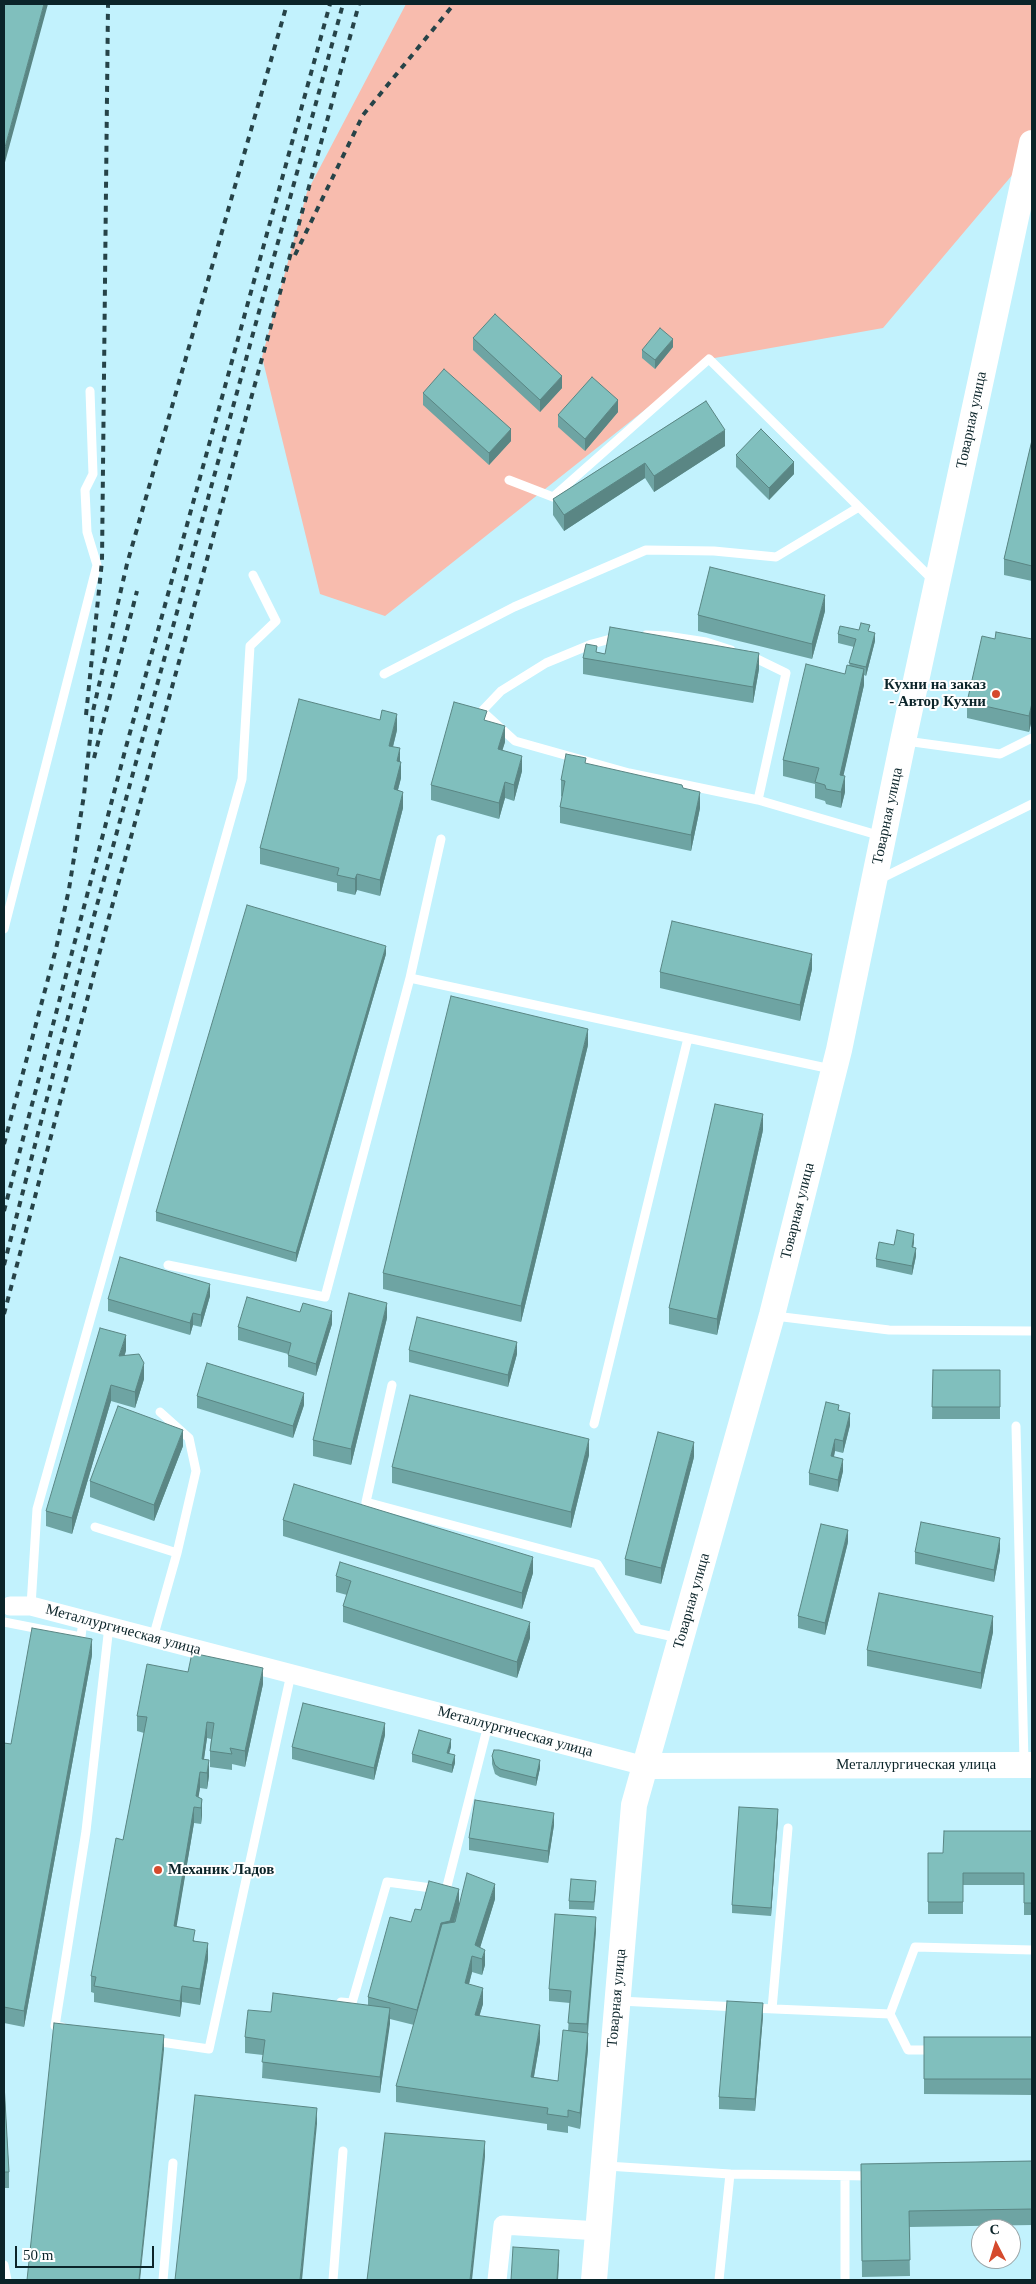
<!DOCTYPE html>
<html>
<head>
<meta charset="utf-8">
<style>
	body { margin:0 }
	#map { position:relative; width:1036px; height:2284px; overflow:hidden; background:#c2f2fd; font-family:Georgia,serif }
	canvas { display:block }
	.frame { position:absolute; inset:0; border:5px solid #0b2429; pointer-events:none }
	.north { position:absolute; left:971px; top:2219px; width:50px; height:50px; box-sizing:border-box; background:#fff; border:1px solid #9da7a9; border-radius:50%; rotate:355deg; font-size:14px; font-weight:700; line-height:20px; text-align:center; color:#0b2429 }
	.north::after { content:''; display:block; margin:auto; width:18px; height:22px; background:#d54a2d; clip-path:polygon(50% 0,100% 100%,50% 72%,0 100%) }
	.scale { position:absolute; left:15px; top:2246px; width:139px; height:22px; box-sizing:border-box; border:2px solid #0b2429; border-top:0; padding-left:6px; font-size:15px; line-height:18px; white-space:nowrap; color:#0b2429; -webkit-text-stroke:4px #fff; paint-order:stroke }
</style>
</head>
<body>
<div id="map">
<canvas width="1036" height="2284"></canvas>
<div class="frame"></div>
<div class="north">С</div>
<div class="scale">50 m</div>
</div>
<script>
const context = document.querySelector('canvas').getContext('2d');
context.lineJoin = 'round';
function paint(path, color) {
  context.fillStyle = color;
  context.fill(path, 'evenodd');
}
function poly(rows) {
  const path = new Path2D();
  for (const r of rows) {
    path.moveTo(r[0], r[1]);
    for (let i = 2; i < r.length; i += 2) path.lineTo(r[i], r[i + 1]);
  }
  return path;
}
function trace(path, color, width, dash) {
  context.strokeStyle = color;
  context.lineWidth = width;
  context.lineCap = dash ? 'butt' : 'round';
  context.setLineDash(dash || []);
  context.stroke(path);
}
function write(font, color, halo, rows, align = 'center') {
  context.font = font + ' Georgia,serif';
  context.lineWidth = 4;
  context.setLineDash([]);
  context.textBaseline = 'middle';
  context.strokeStyle = halo;
  context.fillStyle = color;
  for (const [text, x, y, turn = 0] of rows) {
    context.save();
    context.translate(x, y);
    context.rotate((+turn || 0) * Math.PI / 180);
    context.textAlign = isNaN(turn) ? turn : align;
    if (halo) context.strokeText(text, 0, 0);
    context.fillText(text, 0, 0);
    context.restore();
  }
}
const green = poly([
	[406,4,1032,4,1032,143,1030,154,883,328,709,359,385,616,320,594,262,357,307,192]
]);
const lane = poly([
	[509,480,553,497,709,359,933,580],
	[646,635,667,636,706,642,731,650],
	[618,637,592,644,546,663,501,691,482,711,515,741,629,773,758,800,881,836],
	[749,655,786,673,758,800],
	[384,674,514,607,646,550,714,551,776,557,859,507],
	[906,741,1000,754,1032,738],
	[441,839,410,978,831,1069],
	[878,880,1032,804],
	[4,929,97,565,87,532,85,490,93,474,90,391],
	[168,1265,325,1297,410,978],
	[775,1316,889,1330,1032,1331],
	[392,1385,366,1502,597,1564,638,1629,679,1638],
	[594,1424,688,1038],
	[1016,1426,1024,1762],
	[95,1527,177,1553],
	[31,1606,37,1509,242,779,250,646,276,621,253,575],
	[4,1622,81,1637,83,1620],
	[153,1638,177,1553,196,1471,189,1438,160,1412],
	[620,2001,737,2007],
	[341,2002,352,2003,387,1882,446,1890,488,1725],
	[752,2008,890,2014,915,1947,1032,1950],
	[772,2009,788,1828],
	[890,2014,908,2050,935,2050],
	[62,2027,55,2026,86,1831,109,1626],
	[154,2041,209,2049,291,1674],
	[607,2166,730,2174,871,2176],
	[4,2265,7,2280],
	[163,2280,173,2163],
	[333,2280,343,2151],
	[719,2280,730,2174],
	[845,2280,845,2176]
]);
const street = poly([
	[10,1606,31,1606,645,1766],
	[497,2280,503,2225,599,2231]
]);
const secondary = poly([
	[645,1766,1032,1765],
	[594,2280,634,1805,772,1315,839,1050,903,741,1032,143]
]);
const rail = poly([
	[295,255,363,115,454,4],
	[86,715,102,561,108,4],
	[94,758,137,591],
	[4,1144,56,949,69,889,84,795,93,711,127,564,287,4],
	[4,1211,126,747,330,4],
	[4,1265,94,916,343,4],
	[4,1314,105,932,359,4]
]);
const wall = poly([
	[473,338,562,388,540,412,473,350],
	[673,347,655,369,642,358,642,350],
	[423,393,511,441,489,465,423,405],
	[706,401,725,446,654,492,645,478,564,531,553,515,553,499],
	[618,412,585,451,558,427,558,415],
	[1032,440,1032,581,1004,575,1004,559],
	[736,455,794,474,769,500,736,467],
	[825,611,812,659,698,631,698,615],
	[859,630,870,632,875,641,866,676,864,675,864,685,843,776,845,792,841,808,826,804,825,801,815,798,815,784,783,776,783,760,845,674,849,666,854,647,838,643,838,634],
	[995,639,1032,639,1032,719,1029,732,967,718,967,702],
	[597,652,605,654,759,669,753,703,583,674,583,658],
	[487,721,505,742,502,750,522,771,514,801,505,798,499,819,431,800,431,785],
	[397,730,393,747,400,762,401,778,398,790,403,808,380,896,357,890,355,895,337,891,337,883,260,864,260,848],
	[586,764,683,788,700,808,691,851,560,823,560,807,562,797,561,796,561,780],
	[386,954,296,1262,156,1221,156,1212],
	[812,969,800,1021,660,988,660,972],
	[588,1045,521,1322,383,1289,383,1273],
	[763,1130,717,1335,669,1324,669,1308],
	[914,1242,913,1247,916,1256,912,1275,876,1267,876,1259,894,1245],
	[210,1296,201,1327,193,1325,190,1335,108,1311,108,1299],
	[387,1318,351,1465,313,1456,313,1440],
	[332,1324,316,1376,288,1367,288,1354,238,1340,238,1327],
	[409,1350,517,1354,508,1387,409,1362],
	[126,1351,124,1356,144,1379,135,1408,111,1401,72,1534,46,1526,46,1511],
	[933,1370,1000,1370,1000,1419,932,1419],
	[197,1396,304,1405,293,1438,197,1408],
	[839,1410,850,1425,843,1453,835,1451,834,1457,843,1471,838,1492,809,1485,809,1473],
	[183,1446,154,1521,90,1497,90,1481],
	[589,1455,571,1528,392,1483,392,1467],
	[694,1457,661,1584,625,1575,625,1559],
	[283,1520,533,1573,522,1609,283,1536],
	[848,1542,825,1635,798,1628,798,1616],
	[1000,1550,994,1582,915,1564,915,1552],
	[336,1576,530,1638,517,1678,343,1622,343,1606,347,1595,336,1592],
	[993,1632,981,1689,867,1666,867,1650],
	[92,1655,24,2027,4,2023,4,1743,11,1744],
	[188,1672,263,1684,245,1767,232,1764,232,1770,210,1767,210,1751,211,1739,207,1738,204,1759,209,1776,207,1789,200,1788,198,1797,202,1799,202,1815,201,1824,194,1823,176,1927,195,1941,208,1959,200,2005,182,2002,180,2017,94,2002,94,1993,91,1992,91,1976,123,1840,144,1733,137,1731,137,1716],
	[385,1735,374,1780,292,1759,292,1747],
	[451,1747,449,1753,455,1763,452,1773,412,1762,412,1754],
	[492,1756,540,1768,536,1786,500,1777,495,1774,492,1764],
	[778,1818,771,1916,732,1913,732,1905],
	[554,1825,548,1863,469,1850,469,1838],
	[1032,1831,1032,1915,1024,1915,1024,1885,963,1885,963,1914,928,1914,928,1853,943,1853],
	[596,1889,594,1910,569,1909,569,1901],
	[495,1899,480,1947,485,1965,482,1975,472,1972,469,1984,483,2004,479,2016,540,2041,534,2077,558,2081,568,2031,570,2003,549,2001,549,1989,596,1930,588,2033,588,2049,580,2129,568,2126,568,2133,547,2130,547,2124,396,2102,396,2086,414,2025,390,2019,380,2093,262,2078,263,2055,245,2053,245,2037,271,2012,368,2005,368,1997,411,1922,421,1910],
	[763,2016,755,2111,719,2109,719,2097],
	[924,2037,1032,2037,1032,2095,924,2094],
	[4,2083,9,2172,9,2188,4,2188],
	[1032,2161,1032,2225,909,2227,910,2276,862,2277,861,2164]
]);
const shadedWall = poly([
	[44,4,48,4,4,166,4,151],
	[673,339,673,347,655,369,655,360],
	[562,376,562,388,540,412,540,400],
	[618,400,618,412,585,451,585,439],
	[511,429,511,441,489,465,489,453],
	[725,430,725,446,654,492,654,476],
	[794,462,794,474,769,500,769,488],
	[645,463,645,478,564,531,564,515],
	[825,595,825,611,812,659,812,644],
	[875,633,875,641,866,676,866,667],
	[759,653,759,669,753,703,753,687],
	[864,669,864,685,840,791,840,775],
	[1032,703,1032,719,1029,732,1029,716],
	[397,714,397,730,389,762,389,746],
	[505,726,505,742,498,765,498,749],
	[400,748,400,764,397,761],
	[522,756,522,771,514,801,514,785],
	[401,762,401,778,394,805,394,789],
	[845,776,845,792,841,808,841,792],
	[505,782,505,798,499,819,499,803],
	[403,792,403,808,380,896,380,880],
	[700,792,700,808,691,851,691,835],
	[357,874,357,890,355,895,355,879],
	[386,946,386,954,296,1262,296,1253],
	[812,954,812,969,800,1021,800,1005],
	[588,1029,588,1045,521,1322,521,1306],
	[763,1114,763,1130,717,1335,717,1319],
	[914,1234,914,1242,912,1255,912,1247],
	[916,1248,916,1256,912,1275,912,1266],
	[210,1284,210,1296,201,1327,201,1315],
	[387,1303,387,1318,351,1465,351,1449],
	[332,1311,332,1324,316,1376,316,1364],
	[193,1313,193,1325,190,1335,190,1323],
	[126,1335,126,1351,119,1372,119,1356],
	[517,1342,517,1354,508,1387,508,1375],
	[144,1363,144,1379,135,1408,135,1392],
	[111,1385,111,1401,72,1534,72,1518],
	[304,1393,304,1405,293,1438,293,1426],
	[850,1413,850,1425,843,1453,843,1441],
	[183,1430,183,1446,154,1521,154,1505],
	[589,1439,589,1455,571,1528,571,1512],
	[835,1439,835,1451,831,1468,831,1456],
	[694,1442,694,1457,661,1584,661,1568],
	[843,1459,843,1471,838,1492,838,1480],
	[848,1530,848,1542,825,1635,825,1623],
	[1000,1538,1000,1550,994,1582,994,1570],
	[533,1557,533,1573,522,1609,522,1593],
	[993,1616,993,1632,981,1689,981,1673],
	[530,1622,530,1638,517,1678,517,1662],
	[92,1639,92,1655,24,2027,24,2011],
	[263,1668,263,1684,245,1767,245,1751],
	[207,1722,207,1738,202,1772,202,1759],
	[385,1723,385,1735,374,1780,374,1768],
	[451,1739,451,1747,447,1761,447,1753],
	[455,1755,455,1763,452,1773,452,1765],
	[209,1760,209,1776,207,1789,207,1773],
	[540,1760,540,1768,536,1786,536,1778],
	[200,1772,200,1788,197,1807,196,1796],
	[202,1799,202,1815,201,1824,201,1808],
	[194,1807,194,1823,174,1942,174,1926],
	[778,1809,778,1818,771,1916,771,1908],
	[554,1813,554,1825,548,1863,548,1851],
	[495,1884,495,1899,477,1958,475,1945],
	[459,1889,459,1905,450,1936,417,2026,417,2010,441,1923],
	[596,1917,596,1930,587,2036,587,2024],
	[208,1943,208,1959,200,2005,200,1989],
	[485,1950,485,1965,482,1975,482,1959],
	[472,1956,472,1972,465,1999,465,1983],
	[182,1986,182,2002,180,2017,180,2001],
	[483,1988,483,2004,475,2031,475,2015],
	[763,2003,763,2016,755,2111,755,2099],
	[390,2008,390,2024,380,2093,380,2077],
	[540,2025,540,2041,531,2093,531,2077],
	[588,2033,588,2049,580,2129,580,2113],
	[164,2035,164,2050,140,2280,139,2280],
	[317,2108,317,2124,302,2280,300,2280],
	[485,2141,485,2157,472,2280,470,2280],
	[559,2250,559,2262,558,2280,557,2280]
]);
const building = poly([
	[4,4,44,4,4,151,4,4],
	[495,314,562,376,540,400,473,338,495,314],
	[660,328,673,339,655,360,642,350,660,328],
	[444,369,511,429,489,453,423,393,444,369],
	[592,377,618,400,585,439,558,415,592,377],
	[706,401,725,430,654,476,645,463,564,515,553,499,706,401],
	[761,429,794,462,769,488,736,455,761,429],
	[1032,440,1032,566,1004,559,1032,440],
	[710,567,825,595,812,644,698,615,710,567],
	[861,623,870,625,868,631,875,633,866,667,849,663,856,639,838,634,840,626,859,630,861,623],
	[610,627,759,653,753,687,583,658,586,644,597,646,596,652,605,654,610,627],
	[996,632,1032,639,1032,703,1029,716,967,702,982,636,995,639,996,632],
	[806,664,845,674,847,665,864,669,840,775,845,776,841,792,826,789,825,785,815,782,819,768,783,760,806,664],
	[299,699,380,720,382,710,397,714,389,746,400,748,397,761,401,762,394,789,403,792,380,880,357,874,355,879,337,875,339,868,260,848,299,699],
	[454,702,487,711,484,720,505,726,498,749,522,756,514,785,505,782,499,803,431,785,454,702],
	[566,754,586,758,585,763,682,785,683,788,700,792,691,835,560,807,565,781,561,780,566,754],
	[247,905,386,946,296,1253,156,1212,247,905],
	[672,921,812,954,800,1005,660,972,672,921],
	[451,996,588,1029,521,1306,383,1273,451,996],
	[715,1104,763,1114,717,1319,669,1308,715,1104],
	[897,1230,914,1234,912,1247,916,1248,912,1266,876,1259,879,1242,894,1245,897,1230],
	[120,1257,210,1284,201,1315,193,1313,190,1323,108,1299,120,1257],
	[349,1293,387,1303,351,1449,313,1440,349,1293],
	[247,1297,300,1312,303,1303,332,1311,316,1364,288,1355,291,1343,238,1327,247,1297],
	[417,1317,517,1342,508,1375,409,1350,417,1317],
	[100,1328,126,1335,119,1356,139,1354,144,1363,135,1392,111,1385,72,1518,46,1511,100,1328],
	[207,1363,304,1393,293,1426,197,1396,207,1363],
	[933,1370,1000,1370,1000,1407,932,1407,933,1370],
	[410,1395,589,1439,571,1512,392,1467,410,1395],
	[826,1402,839,1405,838,1410,850,1413,843,1441,835,1439,831,1456,843,1459,838,1480,809,1473,826,1402],
	[118,1406,183,1430,154,1505,90,1481,118,1406],
	[658,1432,694,1442,661,1568,625,1559,658,1432],
	[294,1484,533,1557,522,1593,283,1520,294,1484],
	[921,1522,1000,1538,994,1570,915,1552,921,1522],
	[821,1524,848,1530,825,1623,798,1616,821,1524],
	[340,1562,530,1622,517,1662,343,1606,351,1581,336,1576,340,1562],
	[879,1593,993,1616,981,1673,867,1650,879,1593],
	[32,1628,92,1639,24,2011,4,2007,4,1743,11,1744,32,1628],
	[192,1653,263,1668,245,1751,230,1748,232,1754,210,1751,214,1723,207,1722,202,1759,209,1760,207,1773,200,1772,196,1796,202,1799,201,1808,194,1807,174,1926,195,1930,193,1941,208,1943,200,1989,182,1986,180,2001,94,1986,96,1977,91,1976,116,1838,123,1840,147,1717,137,1716,147,1664,188,1672,192,1653],
	[303,1703,385,1723,374,1768,292,1747,303,1703],
	[419,1730,451,1739,447,1753,455,1755,452,1765,412,1754,419,1730],
	[494,1750,499,1750,540,1760,536,1778,500,1769,495,1765,492,1756,494,1750],
	[475,1800,554,1813,548,1851,469,1838,475,1800],
	[739,1807,778,1809,771,1908,732,1905,739,1807],
	[944,1831,1032,1831,1032,1903,1024,1903,1024,1873,963,1873,963,1902,928,1902,928,1853,943,1853,944,1831],
	[467,1873,495,1884,475,1945,485,1950,482,1959,472,1956,465,1983,483,1988,475,2015,540,2025,531,2077,558,2081,563,2030,588,2033,580,2113,568,2110,568,2117,547,2114,548,2108,396,2086,442,1924,455,1922,467,1873],
	[571,1879,596,1881,594,1902,569,1901,571,1879],
	[429,1881,459,1889,450,1921,441,1923,417,2010,368,1997,390,1917,411,1922,415,1909,421,1910,429,1881],
	[555,1914,596,1917,587,2024,568,2023,571,1991,549,1989,555,1914],
	[273,1993,390,2008,380,2077,262,2062,265,2040,245,2037,248,2010,271,2012,273,1993],
	[727,2001,763,2003,755,2099,719,2097,727,2001],
	[54,2023,164,2035,139,2280,27,2280,54,2023],
	[924,2037,1032,2037,1032,2079,924,2079,924,2037],
	[4,2083,9,2172,4,2172,4,2083],
	[195,2095,317,2108,300,2280,175,2280,195,2095],
	[385,2133,485,2141,470,2280,367,2280,385,2133],
	[1032,2161,1032,2209,909,2211,910,2260,862,2261,861,2164,1032,2161],
	[513,2247,559,2250,557,2280,511,2280,513,2247]
]);
const markers = [
	[996,694,5,"#d54a2d"],
	[158,1870,5,"#d54a2d"]
];
const streetNames = [
	["Товарная улица",972,420,-78],
	["Товарная улица",888,816,-78],
	["Товарная улица",798,1211,-76],
	["Товарная улица",692,1601,-74],
	["Металлургическая улица",123,1630,15],
	["Металлургическая улица",515,1732,15],
	["Металлургическая улица",916,1765],
	["Товарная улица",617,1998,-85]
];
const poiNames = [
	["Кухни на заказ",986,685],
	["- Автор Кухни",986,702],
	["Механик Ладов",168,1870,"left"]
];
paint(green, '#f8bcae');
trace(lane, '#fff', 9);
trace(street, '#fff', 19);
trace(secondary, '#fff', 26);
trace(rail, '#264348', 4, [6, 6]);
paint(wall, '#6ea4a3');
paint(shadedWall, '#5a8684');
paint(building, '#80bfbd');
trace(building, '#5a8684', 1);
for (const [x, y, r, color] of markers) {
  const dot = new Path2D();
  dot.arc(x, y, r, 0, 2 * Math.PI);
  context.fillStyle = color;
  context.fill(dot);
  trace(dot, '#fff', 2);
}
write('15px', '#0b2429', '#fff', streetNames);
write('bold 15px', '#0b2429', '#fff', poiNames, 'right');
</script>
</body>
</html>
